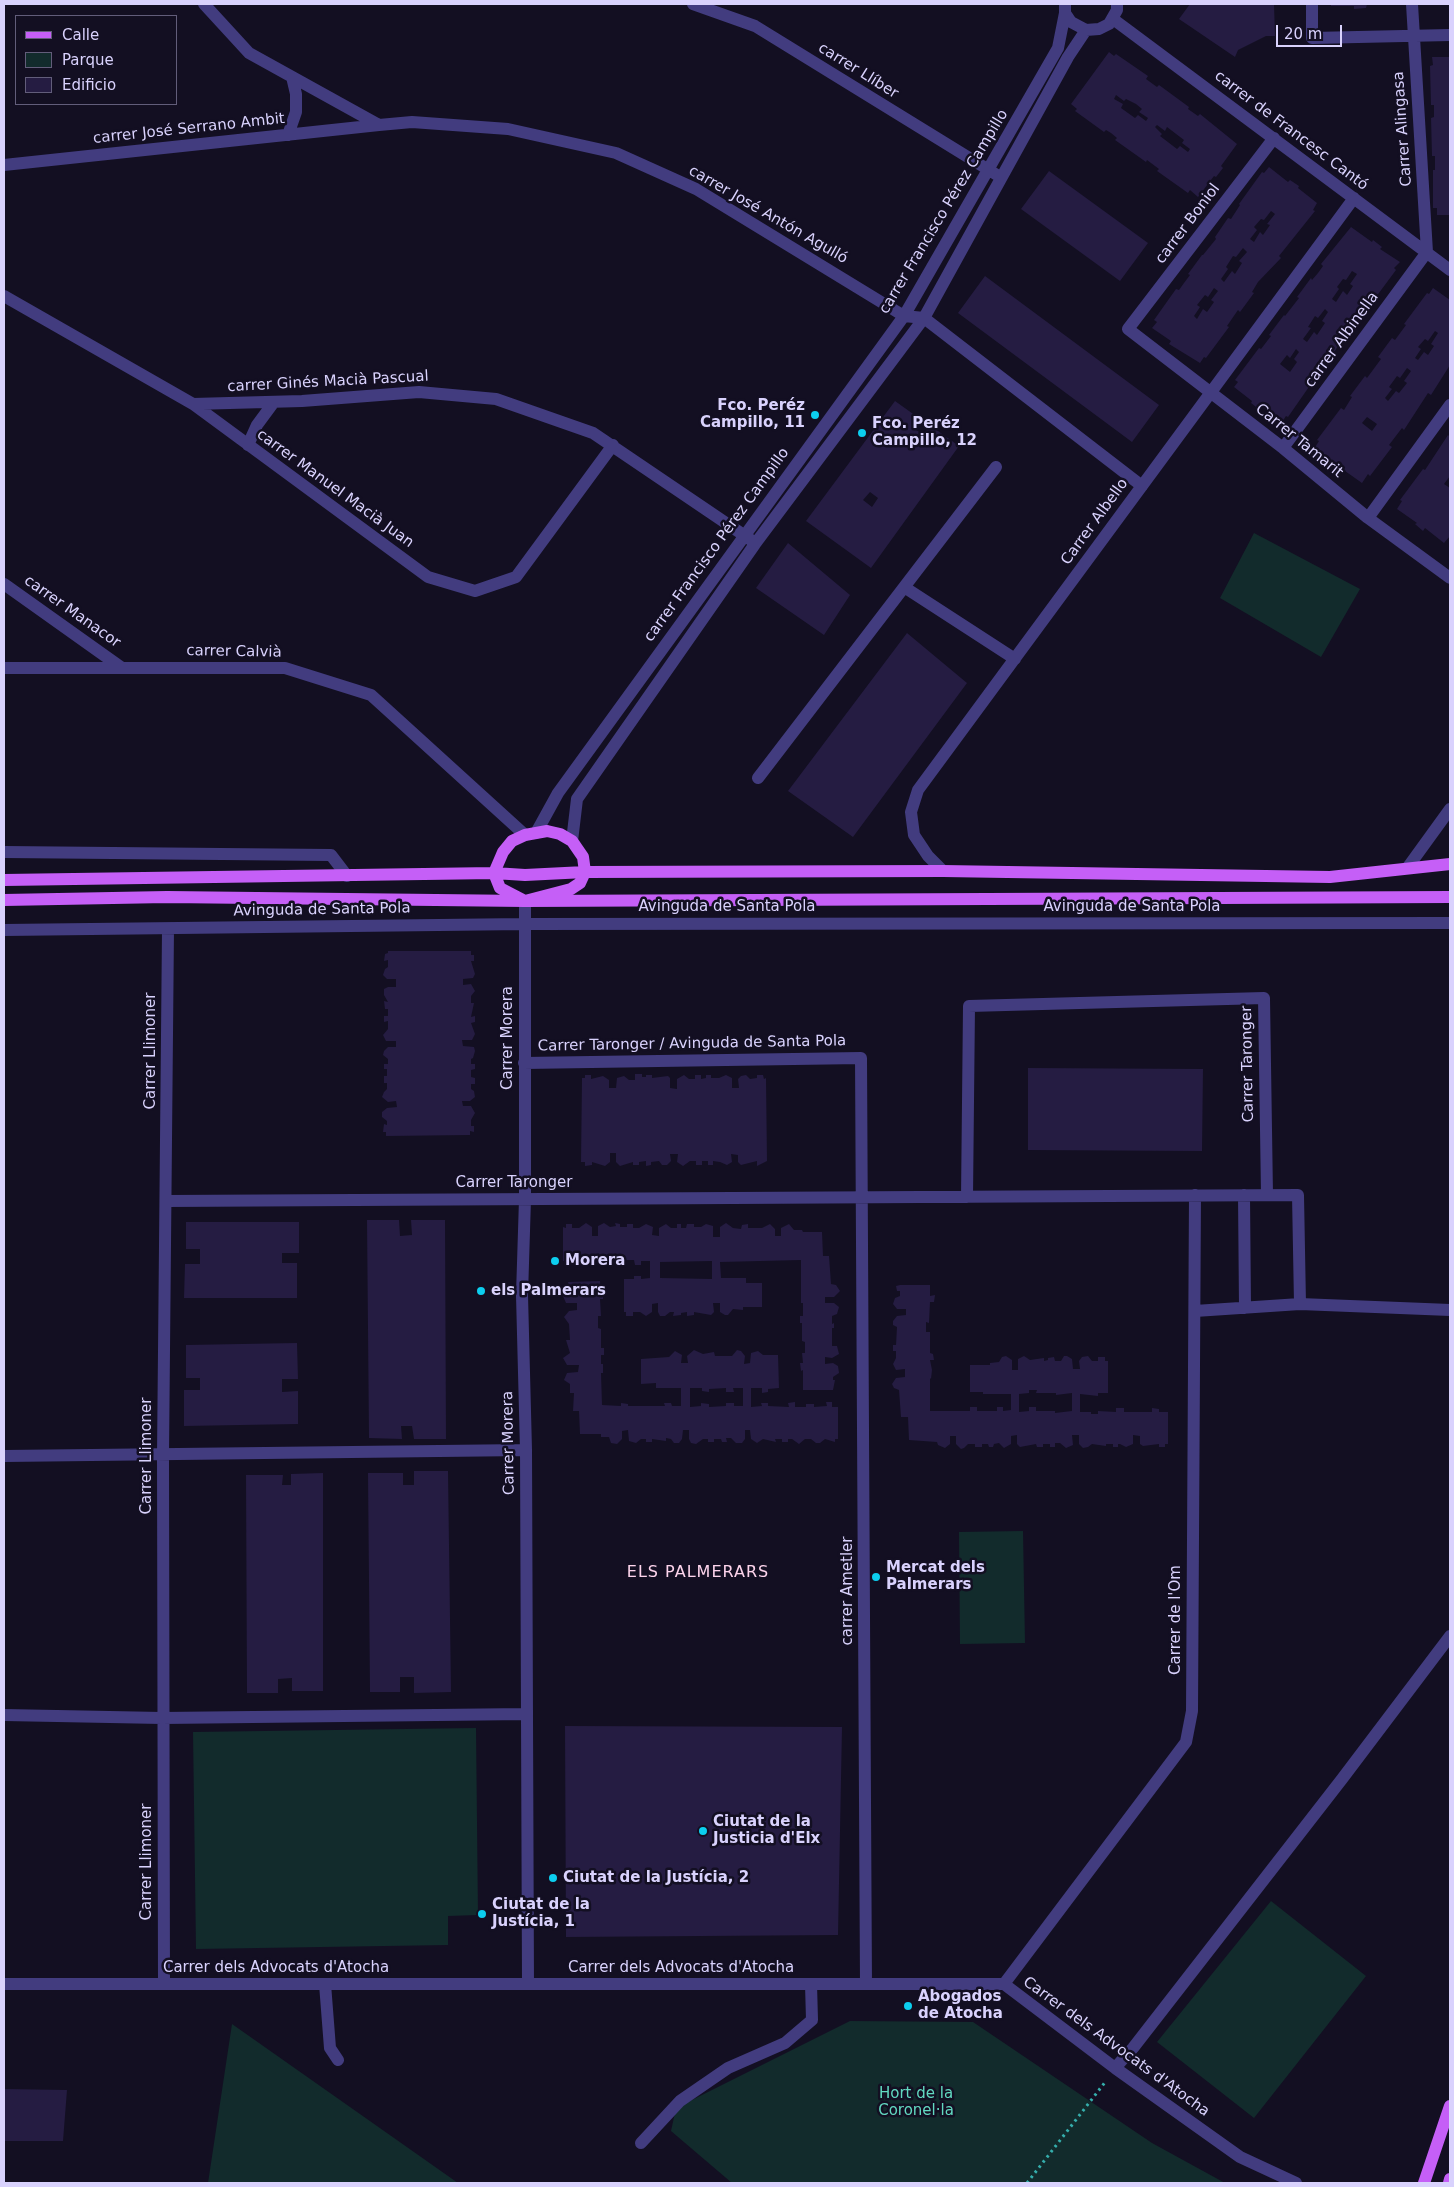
<!DOCTYPE html>
<html>
<head>
<meta charset="utf-8">
<style>
	body { margin:0 }
	#map { position:relative; width:1454px; height:2187px; overflow:hidden; background:#130f22; font-family:"DejaVu Sans",sans-serif }
	canvas { display:block }
	.frame { position:absolute; inset:0; border:5px solid #d9d2fd; pointer-events:none }
	.legend { position:absolute; left:15px; top:15px; width:162px; height:90px; box-sizing:border-box; background:#130f22; border:1px solid #625d7a; margin:0; padding:6px 9px; list-style:none; font-size:15px; color:#d9d2fd }
	.legend li { display:flex; align-items:center; gap:10px; height:25px }
	.legend b { width:25px; border:1px solid #625d7a }
	.scale { position:absolute; left:1276px; top:25px; width:66px; height:22px; box-sizing:border-box; border:2px solid #d9d2fd; border-top:0; padding-left:6px; font-size:15px; line-height:18px; white-space:nowrap; color:#d9d2fd; -webkit-text-stroke:4px #130f22; paint-order:stroke }
</style>
</head>
<body>
<div id="map">
<canvas width="1454" height="2187"></canvas>
<div class="frame"></div>
<ul class="legend">
<li><b style="height:6px;background:#c55ff7"></b>Calle</li>
<li><b style="height:14px;background:#122b2c"></b>Parque</li>
<li><b style="height:14px;background:#251c42"></b>Edificio</li>
</ul>
<div class="scale">20 m</div>
</div>
<script>
const context = document.querySelector('canvas').getContext('2d');
context.lineJoin = 'round';
function paint(path, color) {
  context.fillStyle = color;
  context.fill(path, 'evenodd');
}
function poly(rows) {
  const path = new Path2D();
  for (const r of rows) {
    path.moveTo(r[0], r[1]);
    for (let i = 2; i < r.length; i += 2) path.lineTo(r[i], r[i + 1]);
  }
  return path;
}
function trace(path, color, width, dash) {
  context.strokeStyle = color;
  context.lineWidth = width;
  context.lineCap = dash ? 'butt' : 'round';
  context.setLineDash(dash || []);
  context.stroke(path);
}
function write(font, color, halo, rows, align = 'center') {
  context.font = font + ' "DejaVu Sans",sans-serif';
  context.lineWidth = 5;
  context.setLineDash([]);
  context.textBaseline = 'middle';
  context.strokeStyle = halo;
  context.fillStyle = color;
  for (const [text, x, y, turn = 0] of rows) {
    context.save();
    context.translate(x, y);
    context.rotate((+turn || 0) * Math.PI / 180);
    context.textAlign = isNaN(turn) ? turn : align;
    if (halo) context.strokeText(text, 0, 0);
    context.fillText(text, 0, 0);
    context.restore();
  }
}
const green = poly([
	[1254,533,1360,589,1321,657,1220,598],
	[1023,1531,1025,1643,960,1644,959,1532],
	[476,1728,478,1915,448,1916,448,1945,196,1949,193,1732],
	[1271,1901,1366,1976,1254,2118,1157,2042],
	[850,2021,973,2022,1152,2143,1225,2183,732,2183,671,2131,676,2108],
	[232,2024,458,2183,208,2183]
]);
const building = poly([
	[1190,4,1274,4,1275,36,1266,36,1238,50,1235,57,1179,19],
	[1331,4,1367,4,1366,8,1354,9,1354,6,1331,6],
	[1109,52,1114,56,1116,54,1148,76,1146,79,1157,87,1159,85,1189,107,1188,109,1198,116,1200,114,1237,144,1221,166,1223,168,1216,177,1214,176,1198,197,1190,190,1188,193,1157,171,1159,169,1147,160,1146,162,1115,140,1117,138,1111,133,1106,130,1104,132,1075,111,1077,109,1071,104],
	[1116,95,1124,101,1126,99,1136,104,1142,109,1139,112,1148,118,1146,121,1138,115,1135,118,1121,108,1123,104,1114,99],
	[1157,125,1165,131,1167,127,1184,140,1182,143,1190,149,1188,152,1180,146,1177,149,1160,136,1162,134,1155,127],
	[1432,57,1450,57,1450,215,1437,215,1437,208,1433,208,1433,170,1435,170,1435,156,1432,156,1431,118,1434,117,1434,105,1431,105,1430,66,1433,65],
	[1269,167,1288,182,1290,180,1299,186,1298,188,1317,203,1313,210,1315,211,1279,256,1281,258,1258,282,1252,292,1254,293,1240,312,1238,310,1227,326,1229,327,1206,358,1204,357,1200,363,1169,344,1171,341,1152,328,1157,322,1154,320,1176,289,1179,290,1184,283,1190,275,1188,274,1202,255,1203,255,1216,239,1215,237,1228,218,1231,219,1240,205,1239,204,1262,172,1264,173],
	[1271,211,1275,214,1267,224,1270,225,1263,235,1260,232,1254,242,1250,239,1257,230,1254,227,1261,219,1264,220],
	[1243,248,1247,252,1239,261,1242,263,1235,274,1232,271,1224,282,1221,279,1228,269,1226,267,1233,256,1236,257],
	[1214,288,1218,291,1211,300,1214,302,1207,312,1203,309,1197,319,1194,316,1200,307,1197,305,1205,295,1208,297],
	[1049,171,1148,243,1120,281,1021,209],
	[1351,227,1372,242,1373,240,1382,247,1380,249,1400,262,1394,268,1396,270,1373,301,1371,299,1361,313,1363,315,1349,335,1346,333,1322,372,1320,371,1288,417,1286,416,1282,422,1262,407,1260,410,1251,403,1252,401,1234,387,1238,382,1235,380,1259,348,1261,349,1271,336,1269,335,1284,315,1285,316,1299,298,1297,297,1311,278,1312,280,1318,273,1323,266,1321,264],
	[1352,271,1357,274,1350,284,1353,286,1347,295,1343,291,1336,302,1332,299,1339,289,1337,287,1343,279,1346,280],
	[1325,309,1328,312,1322,321,1325,323,1317,335,1314,332,1307,342,1303,339,1311,328,1308,327,1315,316,1318,318],
	[1296,349,1299,352,1294,359,1297,362,1290,372,1280,364,1287,355,1290,358],
	[985,276,1159,405,1132,442,958,313],
	[1433,288,1450,300,1450,365,1431,395,1428,393,1404,430,1402,428,1389,445,1392,447,1370,476,1368,474,1362,483,1345,471,1344,473,1314,449,1319,441,1317,440,1341,408,1344,410,1352,397,1350,396,1365,376,1367,378,1381,359,1378,357,1392,338,1395,340,1406,325,1404,324,1427,293,1429,294],
	[1435,331,1438,333,1431,344,1434,346,1428,355,1424,352,1418,360,1415,358,1421,349,1418,347,1425,339,1428,341],
	[1407,368,1411,371,1404,381,1407,383,1399,393,1396,391,1388,401,1385,398,1392,389,1389,387,1397,376,1400,378],
	[1367,417,1377,424,1372,431,1362,423],
	[895,401,923,421,916,430,923,434,931,426,959,446,871,568,806,521],
	[870,492,878,498,872,507,863,500],
	[1448,435,1450,437,1450,476,1444,484,1450,488,1450,536,1444,543,1425,528,1423,531,1415,524,1417,523,1397,509,1402,501,1400,500,1423,469,1425,470],
	[788,543,850,595,824,635,756,588],
	[907,633,967,683,853,837,788,791],
	[388,951,471,951,471,955,474,955,474,961,471,961,475,974,473,978,463,979,463,985,471,984,475,991,471,996,471,1003,474,1003,471,1017,475,1016,475,1022,471,1023,475,1034,472,1040,462,1040,463,1046,474,1047,475,1051,473,1058,471,1059,471,1064,475,1064,475,1069,471,1070,471,1077,475,1078,475,1084,471,1084,471,1089,474,1091,475,1097,470,1101,462,1101,463,1106,471,1106,475,1113,471,1120,471,1126,474,1126,474,1132,470,1131,470,1135,386,1136,386,1132,383,1132,384,1124,387,1125,387,1121,382,1117,382,1112,387,1108,397,1107,396,1101,388,1102,382,1097,384,1092,387,1089,387,1083,384,1083,384,1076,387,1076,387,1069,384,1069,384,1064,388,1064,388,1059,383,1055,384,1051,388,1047,396,1047,396,1041,386,1041,383,1035,388,1029,388,1021,384,1022,384,1016,388,1016,388,1009,385,1009,384,1001,388,1002,384,995,384,989,388,987,396,987,396,979,387,979,383,975,385,969,388,967,388,960,384,961,385,954,388,953],
	[1028,1068,1203,1069,1202,1151,1028,1150],
	[635,1074,642,1074,642,1077,646,1077,646,1075,652,1075,652,1078,668,1076,670,1078,670,1088,677,1089,677,1079,684,1075,689,1079,695,1079,695,1075,701,1075,701,1079,706,1078,706,1075,711,1075,711,1078,719,1078,726,1075,732,1078,732,1088,739,1088,738,1079,741,1076,746,1075,750,1079,757,1078,757,1075,763,1075,764,1079,766,1078,767,1161,757,1166,757,1161,741,1165,738,1162,738,1155,731,1154,732,1162,727,1165,720,1162,713,1161,713,1165,708,1165,708,1161,702,1161,702,1165,696,1165,696,1161,690,1161,683,1166,677,1162,678,1154,670,1154,671,1161,667,1165,662,1165,659,1161,651,1162,651,1165,646,1166,646,1161,639,1162,639,1165,633,1165,633,1162,620,1166,616,1162,616,1153,610,1153,610,1162,605,1166,592,1162,592,1165,585,1166,585,1162,581,1162,582,1078,585,1078,585,1075,591,1075,591,1079,603,1076,609,1080,609,1088,616,1088,617,1078,624,1076,629,1080,635,1080],
	[367,1220,399,1220,400,1236,412,1235,411,1220,445,1220,446,1439,414,1439,412,1426,401,1426,402,1439,369,1438],
	[186,1222,299,1222,299,1253,282,1253,282,1263,297,1263,297,1298,184,1298,185,1264,200,1264,200,1249,186,1249],
	[586,1223,592,1227,592,1236,598,1236,598,1226,604,1223,610,1227,616,1226,615,1223,620,1224,620,1227,627,1227,627,1224,633,1224,633,1228,639,1228,646,1224,653,1227,652,1235,659,1236,659,1228,666,1224,671,1228,677,1228,677,1224,681,1224,681,1228,686,1228,687,1224,694,1224,694,1227,701,1227,706,1224,713,1226,713,1237,720,1237,720,1227,726,1223,733,1228,741,1229,742,1225,748,1224,748,1228,762,1228,770,1224,775,1229,775,1236,781,1236,781,1228,789,1224,794,1230,802,1230,803,1232,822,1232,823,1256,829,1256,831,1284,836,1285,840,1291,834,1297,825,1297,825,1303,834,1303,839,1307,837,1314,832,1316,832,1324,834,1323,834,1328,832,1328,832,1346,837,1346,839,1354,832,1358,825,1357,825,1364,833,1363,838,1366,839,1373,833,1377,833,1380,835,1380,833,1390,803,1390,803,1370,801,1371,800,1363,803,1363,802,1353,805,1353,805,1342,802,1341,802,1323,800,1323,800,1316,803,1316,803,1303,801,1303,801,1260,720,1262,721,1278,746,1278,746,1283,762,1283,762,1307,743,1307,743,1310,733,1309,728,1315,725,1315,720,1312,720,1303,713,1303,714,1312,711,1315,694,1312,694,1315,687,1316,687,1312,681,1313,681,1315,673,1316,674,1312,670,1312,665,1316,660,1316,658,1312,658,1303,652,1304,652,1312,646,1316,640,1312,633,1312,633,1316,626,1316,626,1312,624,1312,624,1279,634,1279,634,1276,641,1276,641,1279,650,1278,650,1261,641,1261,641,1265,635,1265,634,1260,563,1261,563,1227,566,1228,566,1224,572,1224,572,1228,579,1228],
	[712,1261,712,1279,660,1278,660,1262],
	[600,1281,601,1291,603,1291,603,1299,600,1299,601,1316,598,1316,598,1328,601,1329,601,1348,604,1348,604,1355,601,1355,601,1364,603,1364,603,1373,601,1373,602,1405,621,1406,621,1403,628,1404,628,1406,665,1406,664,1403,671,1403,672,1406,681,1406,681,1388,656,1388,656,1383,641,1384,641,1359,669,1357,675,1351,682,1355,681,1363,688,1363,687,1356,694,1350,703,1354,714,1352,715,1356,732,1356,737,1350,741,1351,745,1356,744,1364,750,1363,751,1353,758,1351,763,1355,778,1355,779,1388,768,1389,768,1392,762,1393,762,1388,751,1388,751,1407,762,1406,761,1403,768,1403,768,1406,789,1407,788,1403,795,1402,795,1407,806,1407,806,1404,814,1404,814,1407,827,1406,826,1402,832,1402,832,1407,838,1407,838,1439,835,1439,835,1442,825,1439,820,1443,816,1443,811,1439,805,1439,799,1444,792,1439,788,1439,788,1442,782,1442,782,1439,775,1439,776,1442,763,1439,757,1443,751,1439,750,1430,745,1430,745,1439,742,1443,736,1443,731,1438,726,1438,727,1442,722,1442,721,1439,714,1439,714,1442,708,1442,708,1439,703,1439,696,1444,691,1443,689,1439,689,1430,683,1430,682,1439,679,1443,674,1443,671,1439,666,1438,666,1441,652,1439,652,1442,646,1442,646,1439,641,1439,636,1443,629,1441,628,1430,622,1431,622,1439,617,1444,611,1443,609,1437,601,1437,601,1434,580,1434,579,1411,573,1411,574,1393,570,1393,570,1384,564,1380,567,1373,578,1372,579,1365,567,1365,563,1358,570,1353,566,1340,570,1340,569,1324,564,1317,569,1311,577,1310,577,1303,566,1303,563,1296,570,1292,568,1282],
	[690,1388,702,1388,702,1391,709,1392,709,1389,726,1388,726,1392,734,1392,733,1388,743,1388,743,1406,734,1406,734,1403,726,1403,726,1406,709,1407,709,1404,701,1403,701,1406,690,1407],
	[900,1285,930,1285,930,1296,935,1295,934,1302,930,1302,929,1323,926,1322,926,1332,930,1332,930,1353,933,1354,934,1360,930,1360,932,1370,931,1379,930,1378,930,1411,970,1411,970,1407,977,1407,977,1411,997,1411,997,1407,1003,1407,1003,1411,1011,1410,1011,1394,983,1394,983,1392,970,1392,970,1365,990,1365,990,1363,999,1362,1002,1357,1006,1356,1012,1360,1012,1370,1018,1370,1018,1359,1024,1356,1030,1360,1044,1358,1044,1361,1048,1360,1048,1358,1054,1357,1055,1361,1061,1361,1064,1356,1067,1356,1072,1359,1073,1369,1080,1369,1079,1361,1082,1357,1088,1356,1092,1361,1098,1361,1098,1357,1105,1357,1105,1361,1108,1361,1108,1393,1098,1393,1098,1396,1080,1394,1080,1412,1091,1412,1091,1414,1098,1414,1098,1411,1116,1412,1116,1408,1124,1408,1124,1412,1152,1412,1152,1408,1159,1409,1159,1412,1168,1412,1168,1444,1165,1444,1165,1447,1159,1447,1159,1444,1143,1446,1140,1444,1140,1436,1133,1435,1133,1444,1126,1447,1120,1444,1118,1444,1118,1447,1113,1447,1113,1444,1106,1444,1106,1446,1092,1444,1088,1447,1083,1448,1079,1444,1079,1435,1072,1435,1073,1445,1066,1448,1060,1443,1055,1443,1055,1447,1050,1447,1050,1444,1043,1444,1043,1447,1037,1447,1036,1444,1020,1447,1017,1444,1017,1435,1011,1436,1011,1444,1004,1448,999,1443,994,1444,993,1447,989,1447,988,1444,982,1444,982,1447,975,1447,975,1444,968,1444,964,1448,961,1449,956,1444,956,1436,950,1436,950,1444,945,1448,938,1445,937,1442,909,1440,908,1417,901,1417,899,1390,894,1388,892,1384,896,1378,905,1377,905,1369,896,1370,893,1364,896,1358,896,1351,893,1351,893,1345,896,1345,897,1327,893,1325,893,1321,897,1316,906,1315,906,1309,897,1309,893,1304,895,1298,900,1296,900,1291,897,1291,896,1286],
	[1029,1390,1037,1390,1036,1393,1056,1393,1056,1395,1072,1393,1072,1411,1055,1413,1055,1411,1036,1411,1036,1407,1029,1407,1029,1411,1019,1412,1019,1394,1029,1393],
	[297,1343,298,1379,282,1379,282,1392,298,1391,298,1424,184,1426,184,1390,200,1390,200,1378,186,1378,186,1345],
	[414,1471,448,1471,451,1692,414,1693,414,1677,400,1677,400,1692,370,1692,368,1473,403,1473,403,1485,414,1485],
	[323,1473,323,1691,292,1691,292,1678,278,1679,278,1693,247,1693,246,1475,283,1475,282,1485,291,1485,291,1474],
	[565,1726,842,1727,838,1935,566,1937],
	[4,2089,67,2090,63,2141,4,2141]
]);
const path = poly([
	[1027,2183,1106,2081]
]);
const minor = poly([
	[204,4,249,53,379,125,412,122,508,129,616,153,696,189,904,316,924,318,1142,486],
	[693,4,755,26,997,175],
	[1065,4,1065,13,1071,22,1086,30,1099,29,1109,24,1117,10,1117,4],
	[1312,4,1312,38,1450,35],
	[1113,19,1450,270],
	[288,135,296,112,296,94,292,77],
	[1274,138,1128,329,1283,448,1368,518,1450,578],
	[4,165,379,125],
	[4,296,193,404,428,577,475,591,516,577,613,445],
	[193,404,302,401,419,392,496,399,593,433,751,540],
	[248,445,257,425,274,402],
	[1283,448,1427,252,1412,4],
	[1368,518,1450,405],
	[4,584,122,668],
	[904,587,1015,659],
	[4,668,285,668,371,695,525,835],
	[758,778,996,467],
	[536,833,558,793,904,316,1058,48,1065,13],
	[572,841,577,799,755,544,924,318,1068,57,1086,30],
	[4,852,331,855,347,876],
	[1408,867,1450,809],
	[943,871,928,856,914,835,911,812,918,790,1354,198],
	[525,901,525,1199,522,1295,526,1450,528,1984],
	[4,930,525,924,1450,923],
	[524,1063,861,1058,866,1984],
	[1244,1195,1245,1308],
	[967,1197,969,1006,1264,998,1267,1195],
	[166,1201,1298,1195,1300,1304,1450,1310],
	[1195,1311,1300,1304],
	[4,1456,526,1450],
	[4,1715,162,1718,527,1714],
	[4,1984,1004,1984,1115,2068,1240,2157,1296,2183],
	[164,1984,163,1455,168,929],
	[325,1984,330,2048,338,2060],
	[1004,1984,1186,1742,1192,1711,1195,1195],
	[1115,2068,1133,2048,1342,1779,1450,1636],
	[641,2143,680,2101,728,2068,785,2043,812,2020,811,1984]
]);
const major = poly([
	[547,831,560,834,572,841,583,857,585,872,580,883,571,889,525,901,500,888,494,873,503,852,512,841,525,835,547,831],
	[4,880,494,873,525,875,585,872,943,871,1330,877,1450,864],
	[4,900,167,897,525,901,1450,897],
	[1424,2183,1450,2106],
	[1449,2183,1450,2179]
]);
const markers = [
	[815,415,5,"#0cceef"],
	[862,433,5,"#0cceef"],
	[555,1261,5,"#0cceef"],
	[481,1291,5,"#0cceef"],
	[876,1577,5,"#0cceef"],
	[703,1831,5,"#0cceef"],
	[553,1878,5,"#0cceef"],
	[482,1914,5,"#0cceef"],
	[908,2006,5,"#0cceef"]
];
const streetNames = [
	["carrer Llíber",858,71,32],
	["carrer José Serrano Ambit",189,129,-6],
	["Carrer Alingasa",1403,129,-94],
	["carrer de Francesc Cantó",1291,131,37],
	["carrer Francisco Pérez Campillo",944,212,-59],
	["carrer José Antón Agulló",768,215,30],
	["carrer Boniol",1188,224,-53],
	["carrer Albinella",1342,340,-54],
	["carrer Ginés Macià Pascual",328,382,-3],
	["Carrer Tamarit",1299,441,39],
	["carrer Manuel Macià Juan",335,489,36],
	["Carrer Albello",1095,522,-54],
	["carrer Francisco Pérez Campillo",717,545,-54],
	["carrer Manacor",72,612,35],
	["carrer Calvià",234,652,1],
	["Avinguda de Santa Pola",727,907],
	["Avinguda de Santa Pola",1132,907],
	["Avinguda de Santa Pola",322,910,-1],
	["Carrer Morera",508,1038,-90],
	["Carrer Taronger / Avinguda de Santa Pola",692,1044,-1],
	["Carrer Llimoner",151,1051,-90],
	["Carrer Taronger",1248,1064,-91],
	["Carrer Taronger",514,1183],
	["Carrer Morera",509,1443,-91],
	["Carrer Llimoner",147,1456,-90],
	["carrer Ametler",848,1591,-90],
	["Carrer de l'Om",1176,1620,-90],
	["Carrer Llimoner",147,1862,-90],
	["Carrer dels Advocats d'Atocha",276,1968],
	["Carrer dels Advocats d'Atocha",681,1968],
	["Carrer dels Advocats d'Atocha",1116,2047,36]
];
const poiNames = [
	["Fco. Peréz",805,406,"right"],
	["Campillo, 11",805,423,"right"],
	["Fco. Peréz",872,424],
	["Campillo, 12",872,441],
	["Morera",565,1261],
	["els Palmerars",491,1291],
	["Mercat dels",886,1568],
	["Palmerars",886,1585],
	["Ciutat de la",713,1822],
	["Justicia d'Elx",713,1839],
	["Ciutat de la Justícia, 2",563,1878],
	["Ciutat de la",492,1905],
	["Justícia, 1",492,1922],
	["Abogados",918,1997],
	["de Atocha",918,2014]
];
const parkNames = [
	["Hort de la",916,2094],
	["Coronel·la",916,2111]
];
const neighbourhoodNames = [
	["ELS PALMERARS",698,1573]
];
paint(green, '#122b2c');
paint(building, '#251c42');
trace(path, '#35aeac', 3, [2.5, 4]);
trace(minor, '#423c7f', 12);
trace(major, '#c55ff7', 12);
for (const [x, y, r, color] of markers) {
  const dot = new Path2D();
  dot.arc(x, y, r, 0, 2 * Math.PI);
  context.fillStyle = color;
  context.fill(dot);
  trace(dot, '#130f22', 2);
}
write('15px', '#d9d2fd', '#130f22', streetNames);
write('bold 15px', '#d9d2fd', '#130f22', poiNames, 'left');
write('15px', '#62d9c1', '#130f22', parkNames);
context.letterSpacing = '1px';
write('16px', '#fdd4ec', '#130f22', neighbourhoodNames);
context.letterSpacing = '0px';
</script>
</body>
</html>
